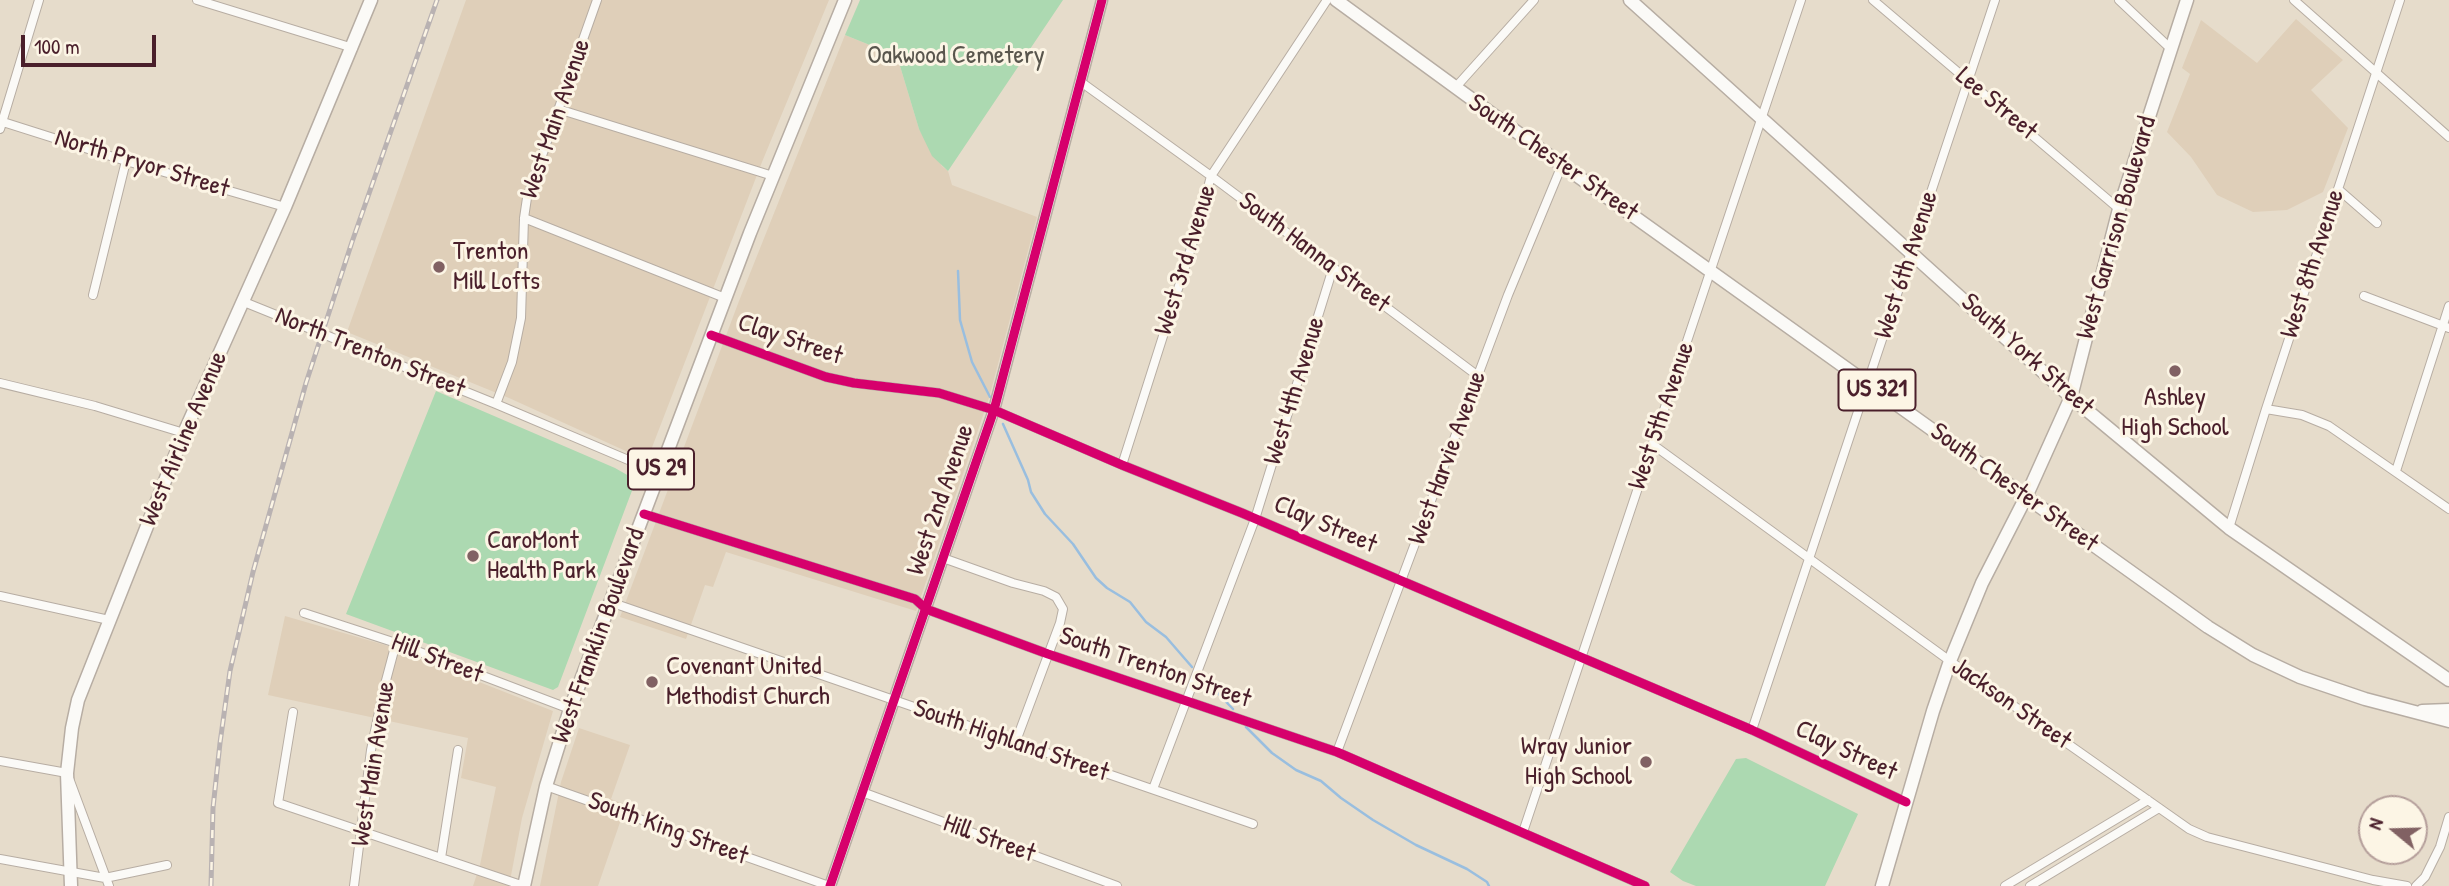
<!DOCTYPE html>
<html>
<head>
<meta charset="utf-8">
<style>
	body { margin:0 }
	#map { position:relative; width:2449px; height:886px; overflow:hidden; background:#e6dccb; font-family:"Patrick Hand",sans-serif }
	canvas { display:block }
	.north { position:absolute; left:2358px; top:795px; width:70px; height:70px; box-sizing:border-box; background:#fcf5e5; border:2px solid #b59f9b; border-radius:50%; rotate:289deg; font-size:19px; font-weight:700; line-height:28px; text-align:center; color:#4a1f2b }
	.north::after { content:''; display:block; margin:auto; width:24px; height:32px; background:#816163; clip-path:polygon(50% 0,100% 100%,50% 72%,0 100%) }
	.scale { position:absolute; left:21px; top:35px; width:135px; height:32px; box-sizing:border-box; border:4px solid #4a1f2b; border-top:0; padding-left:9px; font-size:21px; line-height:24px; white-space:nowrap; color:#4a1f2b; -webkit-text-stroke:5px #fcf5e5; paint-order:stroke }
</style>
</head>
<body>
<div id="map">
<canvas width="2449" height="886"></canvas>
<div class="north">N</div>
<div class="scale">100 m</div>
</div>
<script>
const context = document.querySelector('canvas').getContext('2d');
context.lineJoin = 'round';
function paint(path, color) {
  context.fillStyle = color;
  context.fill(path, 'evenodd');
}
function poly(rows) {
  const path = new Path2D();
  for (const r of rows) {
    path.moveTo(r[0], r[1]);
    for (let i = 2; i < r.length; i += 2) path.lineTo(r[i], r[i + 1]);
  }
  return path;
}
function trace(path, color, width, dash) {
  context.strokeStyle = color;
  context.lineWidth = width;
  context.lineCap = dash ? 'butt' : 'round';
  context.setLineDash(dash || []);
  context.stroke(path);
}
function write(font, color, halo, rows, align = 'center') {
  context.font = font + ' "Patrick Hand",sans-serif';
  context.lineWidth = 6;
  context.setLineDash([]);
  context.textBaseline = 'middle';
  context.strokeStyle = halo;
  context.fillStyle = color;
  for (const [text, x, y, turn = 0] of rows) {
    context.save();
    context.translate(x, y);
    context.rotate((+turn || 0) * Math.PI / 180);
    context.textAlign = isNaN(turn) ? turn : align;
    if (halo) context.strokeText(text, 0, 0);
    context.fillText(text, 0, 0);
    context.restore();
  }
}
const built = poly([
	[466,0,829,0,762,162,651,450,646,456,639,457,509,398,347,332],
	[2296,19,2343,60,2311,90,2348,128,2323,192,2287,210,2253,212,2217,195,2191,157,2167,132,2190,74,2182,68,2201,20,2257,63],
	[845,35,897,56,919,129,942,166,948,171,952,185,1037,217,989,398,916,611,726,552,713,587,705,585,686,639,620,617,739,301],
	[285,616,385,645,553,711,522,818,509,886,473,886,480,865,496,787,461,778,468,738,268,695],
	[579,728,630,745,611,799,626,805,598,886,540,886,561,782]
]);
const green = poly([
	[860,0,1063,0,948,171,932,156,919,129,897,56,845,35],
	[436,391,615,468,636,480,558,687,553,690,346,614],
	[1746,758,1858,814,1825,886,1696,886,1683,881,1670,872,1736,759]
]);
const stream = poly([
	[958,271,960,320,972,362,990,397],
	[1003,424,1028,480,1031,492,1045,514,1073,544,1096,578,1107,588,1130,602,1146,622,1166,637,1192,667],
	[1203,678,1233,709],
	[1246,727,1272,753,1296,770,1321,781,1341,798,1373,820,1416,845,1467,869,1487,882,1489,886]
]);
const minor = poly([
	[197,0,353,48],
	[1873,0,2119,209],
	[2119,0,2171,49],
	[2294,0,2449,137],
	[1081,82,1211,176,1478,376],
	[1455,88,1534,0],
	[558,109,773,176],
	[0,121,126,161,285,207],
	[0,129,39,0],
	[2338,189,2377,223],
	[524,218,725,298],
	[93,295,126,161],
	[2364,296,2449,328],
	[244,302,496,404,659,473],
	[711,335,826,377,854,383,939,393,994,410,1122,465,1242,513,1752,730,1906,802],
	[0,383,95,406,184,433],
	[496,404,512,362,521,318,524,218,527,198,597,0],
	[2266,409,2302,415,2329,426,2449,509],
	[1652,444,1950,661,2189,829,2207,837,2373,880,2407,886],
	[1122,465,1198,226,1211,176,1327,0],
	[2396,471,2449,306],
	[644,514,915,599,926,609,1048,654,1337,752,1645,886],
	[2229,528,2266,409,2400,0],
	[943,558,1013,583,1044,591,1056,597,1063,609,1060,623,1016,741],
	[0,596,109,620],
	[610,602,1253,824],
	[304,613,396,643,570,709],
	[293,712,278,803,524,886],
	[1752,730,1995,0],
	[1337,752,1508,295,1562,165],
	[0,761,67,773,109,886],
	[546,786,829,886],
	[1153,789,1255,519,1333,268],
	[862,792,1117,886],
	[1523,832,1801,0],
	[441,858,458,750],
	[0,859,105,878,167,865],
	[354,886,371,750,384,688,396,643],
	[2005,886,2148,800],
	[2030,886,2159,808],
	[2416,886,2425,877,2440,847,2449,817]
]);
const tertiary = poly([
	[830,886,994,410,1102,0]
]);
const secondary = poly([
	[71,886,67,773,72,728,78,700,184,433,285,207,371,0],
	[1882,886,1933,711,1950,661,1982,583,2026,497,2071,397,2119,209,2187,0]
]);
const primary = poly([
	[1336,0,1562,165,2208,627,2253,655,2300,677,2365,699,2449,721],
	[1630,0,2071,397,2229,528,2449,680],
	[2422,711,2449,710],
	[524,886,546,786,570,709,750,233,845,0]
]);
const rail = poly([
	[211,886,213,808,220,743,230,671,253,572,306,383,352,242,437,0]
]);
const cycleway = poly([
	[711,335,826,377,854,383,939,393,994,410,1122,465,1242,513,1752,730,1906,802],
	[644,514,915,599,926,609,1048,654,1337,752,1645,886],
	[830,886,994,410,1102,0]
]);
const markers = [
	[439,267,7,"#816163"],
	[2175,371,7,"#816163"],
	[473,556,7,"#816163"],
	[652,682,7,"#816163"],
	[1646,762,7,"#816163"]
];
const shields = [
	[1877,390,77],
	[661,469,66]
];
const shieldNames = [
	["US 321",1877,390],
	["US 29",661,469]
];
const parkNames = [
	["Oakwood Cemetery",956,56]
];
const streetNames = [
	["Lee Street",1996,104,40],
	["West Main Avenue",556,119,-71],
	["South Chester Street",1553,158,35],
	["North Pryor Street",142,164,17],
	["West Garrison Boulevard",2117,228,-74],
	["South Hanna Street",1314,253,37],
	["West 3rd Avenue",1186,260,-73],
	["West 8th Avenue",2313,264,-72],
	["West 6th Avenue",1907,265,-72],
	["Clay Street",790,340,19],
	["North Trenton Street",370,353,22],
	["South York Street",2027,355,42],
	["West 4th Avenue",1295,391,-73],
	["West 5th Avenue",1662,416,-71],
	["West Airline Avenue",184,439,-67],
	["West Harvie Avenue",1448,458,-70],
	["South Chester Street",2014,488,36],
	["West 2nd Avenue",941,500,-71],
	["Clay Street",1325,525,23],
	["West Franklin Boulevard",599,636,-70],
	["Hill Street",437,659,21],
	["South Trenton Street",1155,668,19],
	["Jackson Street",2011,704,35],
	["South Highland Street",1011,741,19],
	["Clay Street",1846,751,25],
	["West Main Avenue",374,764,-81],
	["South King Street",668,829,20],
	["Hill Street",989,839,20]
];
const poiNames = [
	["Trenton",453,252],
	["Mill Lofts",453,282],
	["Ashley",2175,398,"center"],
	["High School",2175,428,"center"],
	["CaroMont",487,541],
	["Health Park",487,571],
	["Covenant United",666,667],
	["Methodist Church",666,697],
	["Wray Junior",1632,747,"right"],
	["High School",1632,777,"right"]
];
paint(built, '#dfcfb9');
paint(green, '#acd9b1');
trace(stream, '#99bedf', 2.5);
trace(minor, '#b7ada3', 10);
trace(tertiary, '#b7ada3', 13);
trace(secondary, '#b7ada3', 15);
trace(primary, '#b7ada3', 15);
trace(minor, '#fbfaf7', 8);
trace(tertiary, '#fbfaf7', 10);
trace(secondary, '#fbfaf7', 12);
trace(primary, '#fbfaf7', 12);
trace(rail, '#b9b2b2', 5);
trace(rail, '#fcf5e5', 2.5, [8]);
trace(cycleway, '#d6006c', 9);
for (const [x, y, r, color] of markers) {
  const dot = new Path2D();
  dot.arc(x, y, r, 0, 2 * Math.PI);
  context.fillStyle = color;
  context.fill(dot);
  trace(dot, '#fcf5e5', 2.5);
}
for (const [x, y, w] of shields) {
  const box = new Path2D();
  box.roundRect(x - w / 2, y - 20.5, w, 41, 5);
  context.fillStyle = '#fcf5e5';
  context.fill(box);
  trace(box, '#4a1f2b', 2);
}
write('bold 24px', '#4a1f2b', null, shieldNames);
write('26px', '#59564d', '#fcf5e5', parkNames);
write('26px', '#4a1f2b', '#fcf5e5', streetNames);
write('26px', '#4a1f2b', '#fcf5e5', poiNames, 'left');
</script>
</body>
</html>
